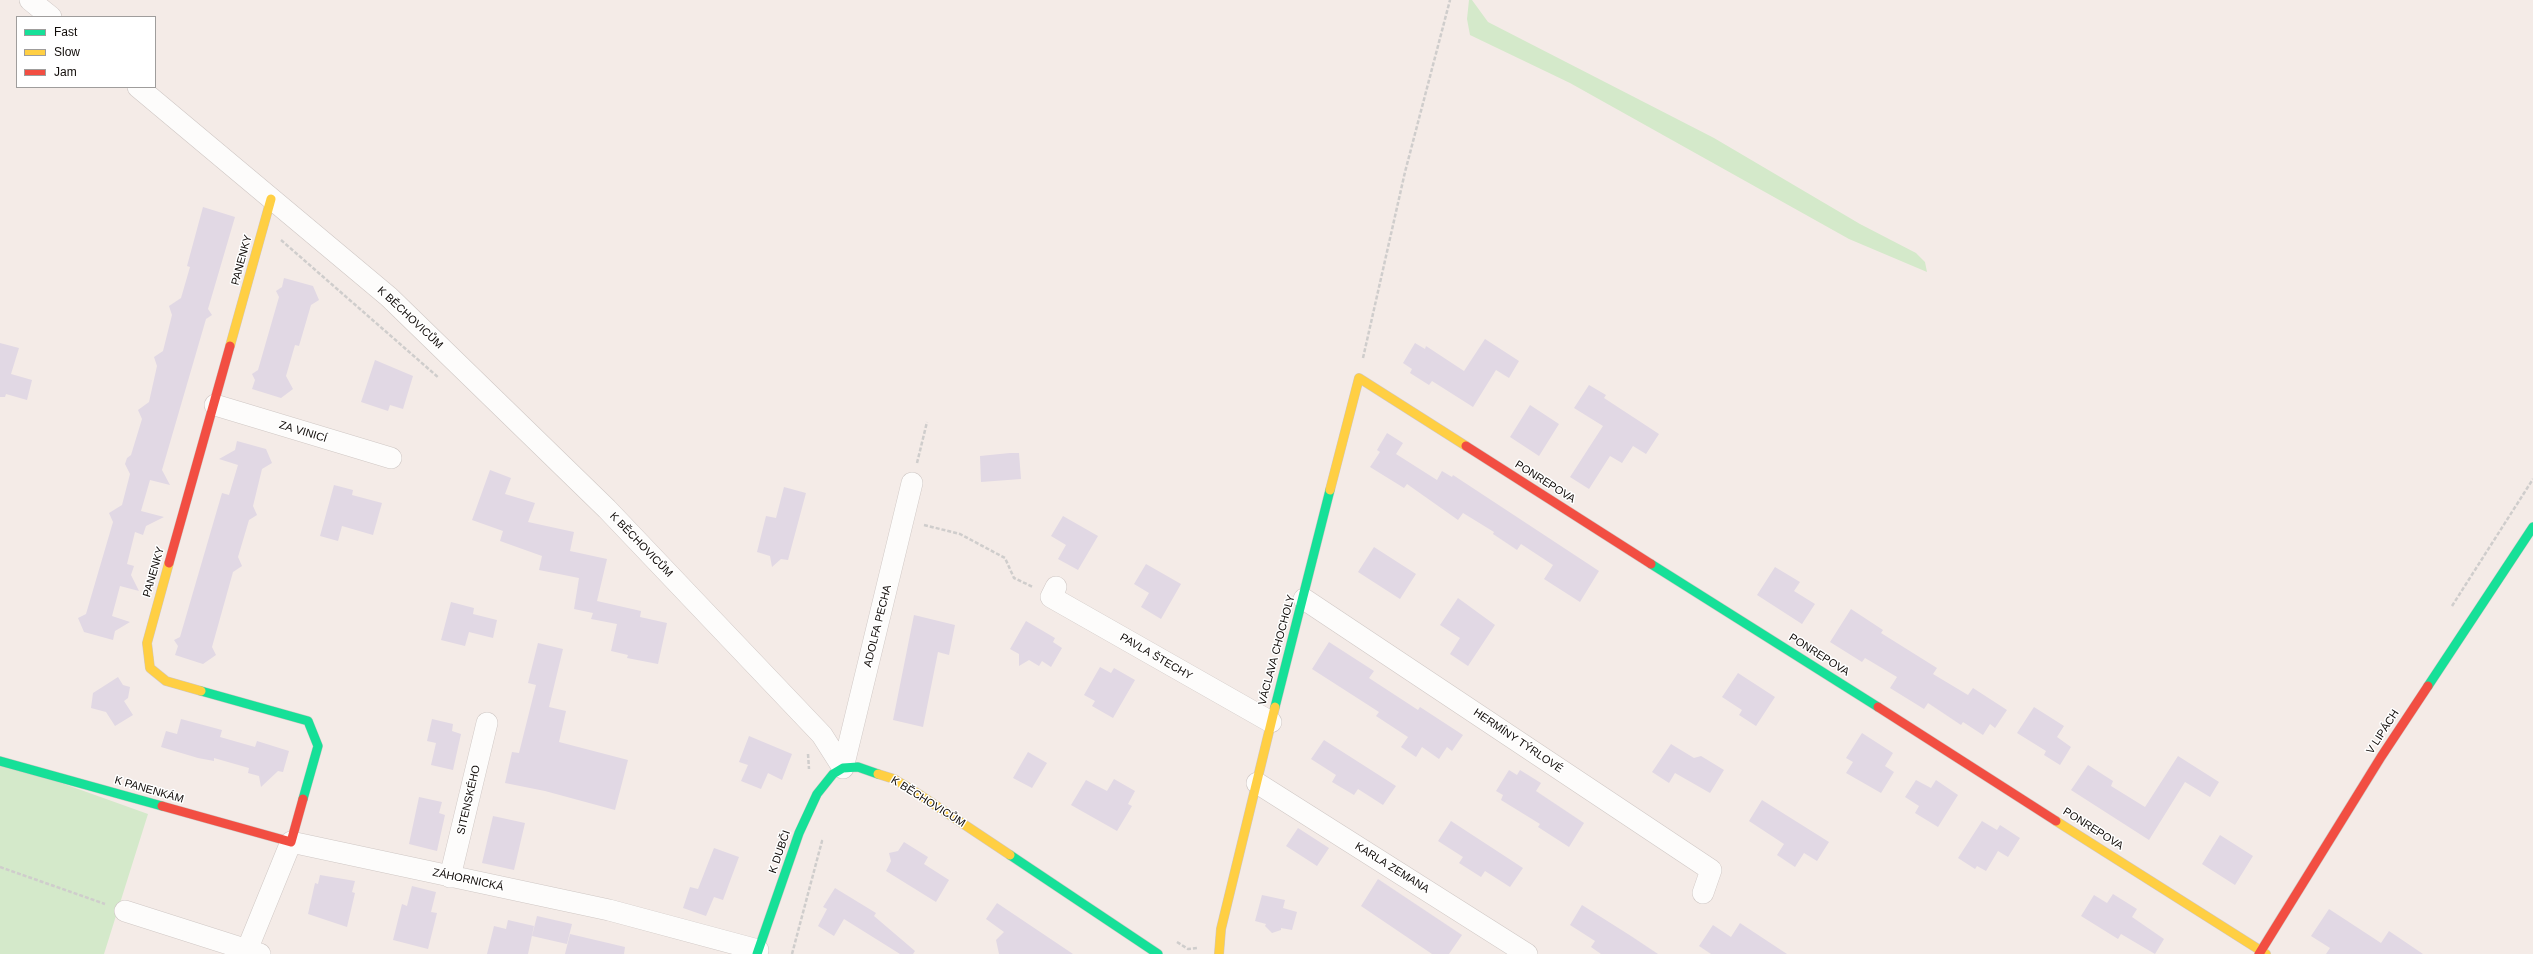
<!DOCTYPE html>
<html>
<head>
<meta charset="utf-8">
<style>
	body { margin:0 }
	#map { position:relative; width:2533px; height:954px; overflow:hidden; background:#f4ebe7; font-family:Helvetica,sans-serif }
	canvas { display:block }
	.legend { position:absolute; left:16px; top:16px; width:140px; height:72px; box-sizing:border-box; background:#fff; border:1px solid #9f9d9c; margin:0; padding:5px 7px; list-style:none; font-size:12px; color:#100b08 }
	.legend li { display:flex; align-items:center; gap:8px; height:20px }
	.legend b { width:20px; border:1px solid #9f9d9c }
</style>
</head>
<body>
<div id="map">
<canvas width="2533" height="954"></canvas>
<ul class="legend">
<li><b style="height:5px;background:#16e098"></b>Fast</li>
<li><b style="height:5px;background:#ffcf43"></b>Slow</li>
<li><b style="height:5px;background:#f24e42"></b>Jam</li>
</ul>
</div>
<script>
const context = document.querySelector('canvas').getContext('2d');
context.lineJoin = 'round';
function paint(path, color) {
  context.fillStyle = color;
  context.fill(path, 'evenodd');
}
function poly(rows) {
  const path = new Path2D();
  for (const r of rows) {
    path.moveTo(r[0], r[1]);
    for (let i = 2; i < r.length; i += 2) path.lineTo(r[i], r[i + 1]);
  }
  return path;
}
function trace(path, color, width, dash) {
  context.strokeStyle = color;
  context.lineWidth = width;
  context.lineCap = dash ? 'butt' : 'round';
  context.setLineDash(dash || []);
  context.stroke(path);
}
function write(font, color, halo, rows, align = 'center') {
  context.font = font + ' Helvetica,sans-serif';
  context.lineWidth = 3;
  context.setLineDash([]);
  context.textBaseline = 'middle';
  context.strokeStyle = halo;
  context.fillStyle = color;
  for (const [text, x, y, turn = 0] of rows) {
    context.save();
    context.translate(x, y);
    context.rotate((+turn || 0) * Math.PI / 180);
    context.textAlign = isNaN(turn) ? turn : align;
    if (halo) context.strokeText(text, 0, 0);
    context.fillText(text, 0, 0);
    context.restore();
  }
}
const green = poly([
	[1469,0,1472,0,1488,22,1714,138,1860,224,1916,253,1925,262,1927,272,1849,239,1570,83,1470,35,1467,19],
	[0,761,148,814,104,954,0,954]
]);
const building = poly([
	[203,207,235,217,208,309,212,315,206,319,162,470,170,485,150,480,141,511,164,517,146,526,143,535,135,532,127,564,134,566,131,575,139,591,120,586,112,616,130,622,115,631,113,640,84,632,78,618,86,614,113,522,109,513,122,505,130,474,125,464,127,458,131,455,142,419,138,410,149,402,157,366,154,357,163,351,172,315,169,306,181,298,190,267,187,266],
	[284,278,313,286,319,300,311,305,299,346,295,345,286,376,293,389,281,398,252,389,255,380,252,374,258,370,279,297,276,291,282,287],
	[1485,339,1519,361,1509,378,1496,370,1473,407,1432,381,1429,385,1410,373,1412,369,1403,363,1415,343,1425,349,1426,346,1464,371],
	[0,343,19,348,11,374,32,380,27,400,6,394,5,397,0,397],
	[375,360,413,376,403,409,390,405,388,411,361,402],
	[1589,385,1606,395,1604,398,1659,434,1646,454,1633,446,1622,463,1610,456,1589,489,1570,477,1603,426,1574,408],
	[1530,405,1559,424,1539,456,1510,437],
	[1387,433,1403,443,1396,454,1437,480,1442,471,1452,477,1453,475,1599,571,1580,602,1544,579,1553,565,1521,544,1517,550,1493,534,1494,532,1463,513,1458,520,1407,484,1404,488,1370,467,1380,452,1377,450],
	[237,441,266,449,272,463,262,469,253,506,257,515,249,520,238,557,242,566,233,572,212,647,216,655,203,664,175,655,178,646,174,640,180,637,222,493,229,495,238,465,219,459,235,450],
	[1010,453,1019,453,1021,479,981,482,980,456],
	[490,470,511,478,505,494,535,503,528,522,574,532,570,551,607,559,597,601,641,611,640,617,667,623,658,664,627,658,628,655,611,651,617,624,591,619,593,613,574,609,579,578,539,570,542,556,500,541,503,531,472,520],
	[334,485,353,490,352,495,382,503,373,535,342,526,338,541,320,536],
	[784,487,806,493,788,560,781,559,772,567,770,556,757,552,766,516,776,518],
	[1063,516,1098,536,1078,570,1058,559,1066,545,1051,536],
	[1374,547,1416,574,1400,599,1358,572],
	[1146,564,1181,584,1161,619,1141,607,1149,593,1134,584],
	[1775,567,1800,582,1794,591,1815,604,1802,624,1757,595],
	[1458,598,1495,625,1468,666,1450,654,1460,638,1440,625],
	[451,602,474,608,473,614,497,620,493,638,469,632,465,646,441,640],
	[1851,609,1883,630,1881,633,1937,668,1933,674,1968,695,1973,688,2007,710,1995,728,1990,724,1983,735,1963,722,1961,725,1928,703,1924,709,1890,688,1897,677,1865,658,1862,662,1830,642],
	[914,615,955,625,949,655,938,652,923,727,893,720],
	[1026,621,1055,638,1053,642,1062,648,1051,667,1042,661,1039,666,1029,660,1019,666,1019,654,1010,649],
	[1329,642,1374,671,1369,678,1418,710,1420,707,1463,735,1452,751,1447,747,1439,759,1422,747,1416,757,1401,747,1408,737,1376,716,1379,712,1312,669],
	[538,643,563,649,549,707,566,711,559,742,628,760,615,810,545,791,505,783,512,752,519,753,536,685,528,683],
	[1100,667,1111,673,1114,668,1135,680,1113,718,1092,706,1095,701,1084,695],
	[1738,673,1775,697,1756,726,1739,715,1742,710,1722,697],
	[118,677,123,685,130,687,128,698,124,701,133,715,115,726,106,712,91,708,93,693],
	[2034,707,2064,726,2057,737,2071,747,2060,765,2044,755,2046,751,2017,733],
	[181,719,222,730,220,737,255,747,257,741,289,751,283,772,278,771,261,787,259,776,248,773,249,768,214,758,214,761,198,758,161,747,166,731,177,734],
	[432,719,453,724,452,731,461,734,453,770,431,765,436,743,427,741],
	[1862,733,1893,753,1885,766,1894,772,1881,793,1846,773,1853,762,1846,758],
	[749,736,792,754,782,780,768,773,761,789,741,781,748,765,739,762],
	[1324,740,1396,786,1383,805,1358,789,1354,795,1332,782,1336,775,1311,759],
	[1671,744,1694,758,1701,756,1724,770,1710,793,1675,773,1669,783,1652,772],
	[1028,752,1047,763,1032,788,1013,778],
	[2178,756,2219,782,2210,797,2185,782,2149,840,2071,790,2088,765,2113,781,2111,786,2145,807],
	[1509,770,1517,775,1520,770,1541,783,1536,791,1584,823,1569,847,1538,827,1540,824,1501,800,1503,795,1496,791],
	[1114,779,1135,791,1128,804,1132,806,1117,831,1071,805,1086,780,1107,791],
	[1916,780,1931,788,1936,780,1958,795,1938,827,1915,813,1919,806,1905,797],
	[419,797,442,802,439,813,445,815,437,851,409,844],
	[1762,800,1829,842,1817,861,1804,853,1795,867,1777,855,1784,844,1749,821],
	[493,816,525,823,514,870,482,863],
	[1451,821,1523,868,1510,887,1485,871,1481,877,1459,863,1463,857,1438,841],
	[1982,821,1997,830,2000,825,2020,838,2008,857,1998,851,1986,871,1977,866,1975,869,1958,858],
	[1298,828,1329,848,1317,866,1286,846],
	[2220,835,2253,856,2235,885,2202,864],
	[904,842,928,857,924,864,949,880,936,902,886,871,891,861,889,853,898,851],
	[714,848,739,857,723,900,714,897,706,916,683,908,690,887,698,889],
	[320,875,355,881,352,892,355,893,347,927,308,914,315,883,318,884],
	[1378,879,1462,935,1449,954,1432,954,1361,906],
	[412,886,436,892,431,912,437,913,428,949,393,940,402,904,407,906],
	[835,888,876,913,874,916,915,951,913,954,900,954,844,919,834,936,818,926,827,909,823,907],
	[2113,894,2137,909,2132,917,2164,939,2155,954,2121,934,2118,939,2081,916,2094,895,2107,903],
	[1262,895,1285,900,1283,908,1297,912,1292,930,1281,928,1281,930,1272,933,1265,926,1266,924,1255,921],
	[997,903,1073,954,999,954,996,940,1004,932,986,919],
	[1582,905,1631,936,1658,954,1601,954,1591,947,1595,941,1570,925],
	[2329,909,2381,943,2389,931,2423,954,2326,954,2330,948,2311,936],
	[537,916,572,924,567,944,532,936],
	[508,920,534,926,528,954,487,954,494,926,506,929],
	[1740,923,1787,954,1711,954,1699,946,1713,925,1731,937],
	[570,934,625,947,624,954,565,954]
]);
const path = poly([
	[281,240,439,378],
	[1363,358,1405,172,1450,0],
	[917,463,927,422],
	[924,525,960,534,1005,558,1014,578,1033,587],
	[2452,606,2533,479],
	[808,754,809,769],
	[0,867,105,904],
	[1177,942,1188,949,1197,948],
	[792,954,822,841,820,840]
]);
const street = poly([
	[30,0,51,17],
	[138,87,389,297,607,509,822,735,843,768],
	[215,405,391,458],
	[1056,587,1051,597,1271,722],
	[1304,599,1711,870,1703,893],
	[843,768,912,483],
	[1257,783,1527,954],
	[450,877,487,723],
	[125,911,260,954],
	[247,950,291,842,609,910,758,950]
]);
const fast = poly([
	[1651,564,1878,707],
	[2428,686,2533,527],
	[201,691,308,721,318,746,303,799],
	[1275,707,1330,490],
	[0,761,162,806],
	[1010,855,1158,954],
	[757,954,799,833,817,794,833,774,843,768,858,767,878,774]
]);
const slow = poly([
	[230,346,271,199],
	[1330,490,1359,378,1466,446],
	[169,563,147,643,150,668,166,681,201,691],
	[878,774,894,779,917,793,1010,855],
	[2056,821,2266,954],
	[1219,954,1221,929,1275,707]
]);
const jam = poly([
	[1466,446,1651,564],
	[169,563,230,346],
	[1878,707,2056,821],
	[162,806,291,842,303,799],
	[2259,954,2381,757,2428,686]
]);
const streetNames = [
	["PANENKY",242,260,-75],
	["K BĚCHOVICŮM",410,318,43],
	["ZA VINICÍ",303,432,17],
	["PONREPOVA",1545,482,32],
	["K BĚCHOVICŮM",641,545,46],
	["PANENKY",154,572,-74],
	["ADOLFA PECHA",878,626,-76],
	["VÁCLAVA CHOCHOLY",1277,650,-75],
	["PONREPOVA",1819,655,32],
	["PAVLA ŠTECHY",1156,657,30],
	["V LIPÁCH",2383,732,-57],
	["HERMÍNY TÝRLOVÉ",1518,741,34],
	["K PANENKÁM",149,790,16],
	["SITENSKÉHO",469,800,-77],
	["K BĚCHOVICŮM",928,802,32],
	["PONREPOVA",2093,829,32],
	["K DUBČI",780,852,-71],
	["KARLA ZEMANA",1392,868,32],
	["ZÁHORNICKÁ",468,880,12]
];
paint(green, '#d4e9ca');
paint(building, '#e1d8e4');
trace(street, '#cfc7c4', 22);
trace(fast, '#cfc7c4', 10);
trace(slow, '#cfc7c4', 10);
trace(jam, '#cfc7c4', 10);
trace(path, '#cfcdcc', 2.5, [4, 2]);
trace(street, '#fdfcfb', 21);
trace(fast, '#16e098', 9);
trace(slow, '#ffcf43', 9);
trace(jam, '#f24e42', 9);
write('11px', '#100b08', '#fff', streetNames);
</script>
</body>
</html>
